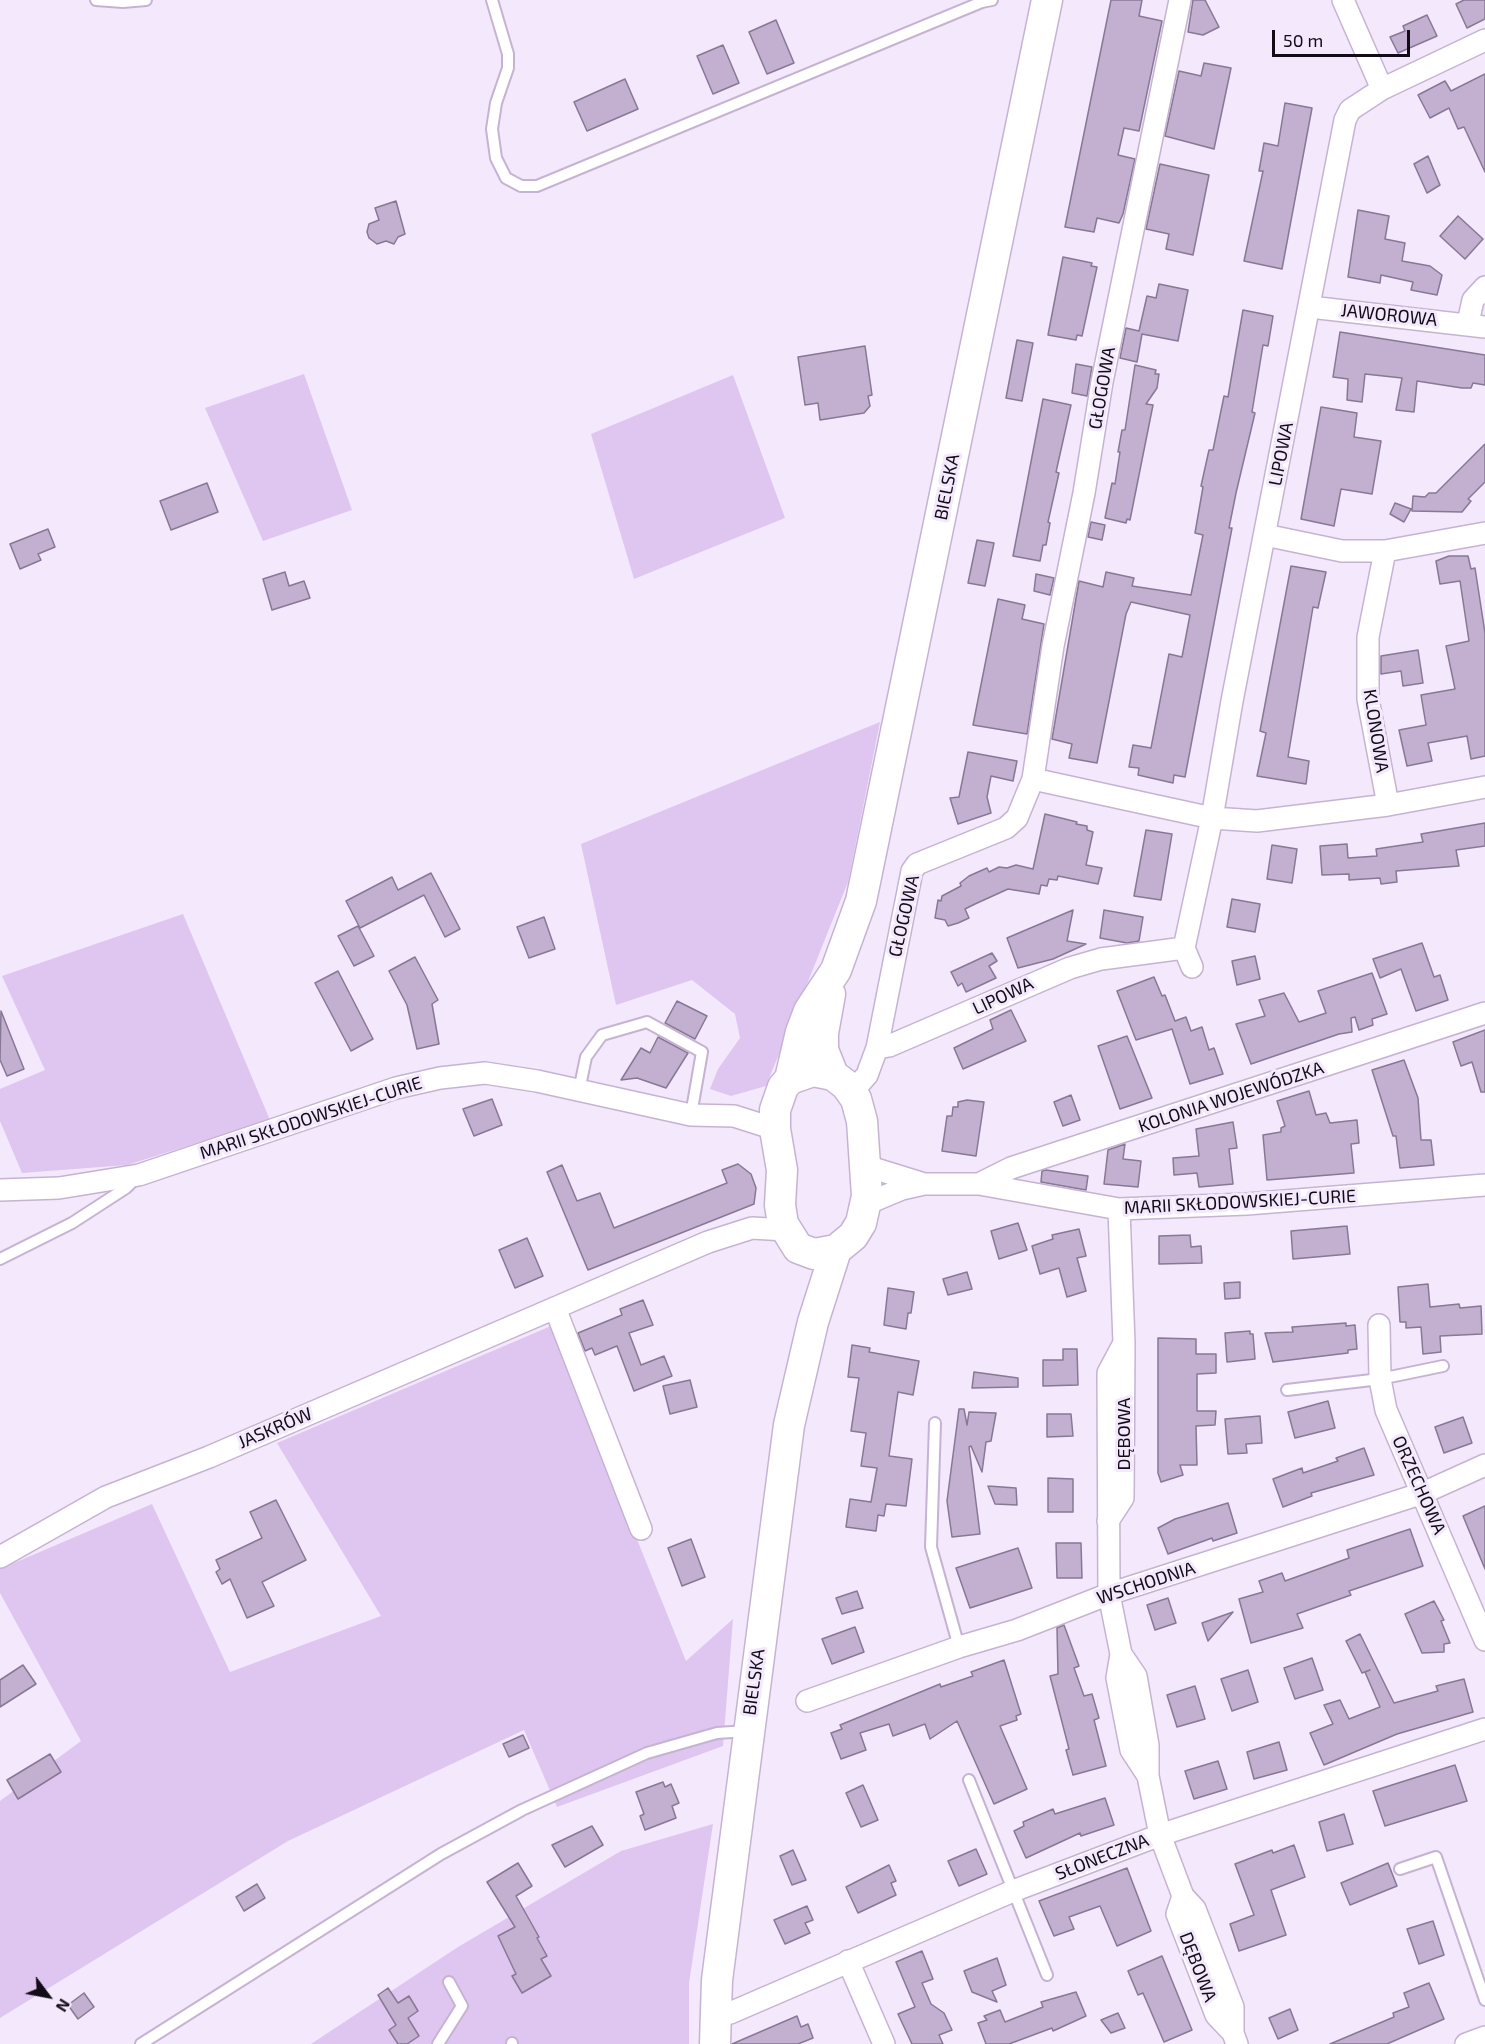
<!DOCTYPE html>
<html>
<head>
<meta charset="utf-8">
<style>
	body { margin:0 }
	#map { position:relative; width:1485px; height:2044px; overflow:hidden; background:#f3e8fc; font-family:"Exo 2",sans-serif }
	canvas { display:block }
	.north { position:absolute; left:18px; top:1966px; width:60px; height:60px; -webkit-text-stroke:4px #f3e8fc; paint-order:stroke; rotate:122deg; font-size:16px; font-weight:700; line-height:24px; text-align:center; color:#120c17 }
	.north::after { content:''; display:block; margin:auto; width:21px; height:27px; background:#120c17; clip-path:polygon(50% 0,100% 100%,50% 72%,0 100%) }
	.scale { position:absolute; left:1272px; top:30px; width:138px; height:27px; box-sizing:border-box; border:3px solid #120c17; border-top:0; padding-left:8px; font-size:18px; line-height:21px; white-space:nowrap; color:#120c17; -webkit-text-stroke:4px #f3e8fc; paint-order:stroke }
</style>
</head>
<body>
<div id="map">
<canvas width="1485" height="2044"></canvas>
<div class="north">N</div>
<div class="scale">50 m</div>
</div>
<script>
const context = document.querySelector('canvas').getContext('2d');
context.lineJoin = 'round';
function paint(path, color) {
  context.fillStyle = color;
  context.fill(path, 'evenodd');
}
function poly(rows) {
  const path = new Path2D();
  for (const r of rows) {
    path.moveTo(r[0], r[1]);
    for (let i = 2; i < r.length; i += 2) path.lineTo(r[i], r[i + 1]);
  }
  return path;
}
function trace(path, color, width, dash) {
  context.strokeStyle = color;
  context.lineWidth = width;
  context.lineCap = dash ? 'butt' : 'round';
  context.setLineDash(dash || []);
  context.stroke(path);
}
function write(font, color, halo, rows, align = 'center') {
  context.font = font + ' "Exo 2",sans-serif';
  context.lineWidth = 6;
  context.setLineDash([]);
  context.textBaseline = 'middle';
  context.strokeStyle = halo;
  context.fillStyle = color;
  for (const [text, x, y, turn = 0] of rows) {
    context.save();
    context.translate(x, y);
    context.rotate((+turn || 0) * Math.PI / 180);
    context.textAlign = isNaN(turn) ? turn : align;
    if (halo) context.strokeText(text, 0, 0);
    context.fillText(text, 0, 0);
    context.restore();
  }
}
const green = poly([
	[304,374,352,510,263,541,205,408],
	[733,375,785,518,634,579,591,434],
	[880,722,848,882,766,1086,731,1096,710,1089,718,1069,740,1038,735,1014,692,980,616,1005,581,844],
	[183,914,270,1120,127,1165,22,1173,0,1121,0,1089,45,1070,2,976],
	[551,1326,686,1661,733,1619,723,1746,557,1807,524,1730,288,1841,0,2018,0,1801,81,1741,0,1593,0,1569,152,1504,230,1672,381,1616,277,1443],
	[713,1824,689,1983,689,2044,311,2044,458,1947,621,1851]
]);
const building = poly([
	[1111,0,1142,0,1139,16,1162,21,1139,131,1124,128,1118,155,1135,159,1123,214,1119,223,1097,218,1094,232,1065,227,1111,0],
	[1193,0,1205,0,1219,27,1203,35,1188,32,1193,0],
	[1464,0,1485,0,1485,19,1467,28,1456,4,1464,0],
	[1427,15,1437,36,1398,53,1390,37,1405,31,1403,26,1427,15],
	[776,20,794,63,767,74,749,32,776,20],
	[723,45,739,83,713,94,697,56,723,45],
	[1204,63,1231,68,1214,149,1165,136,1179,71,1201,76,1204,63],
	[1485,74,1485,172,1464,127,1458,129,1449,108,1430,118,1418,95,1445,81,1451,91,1485,74],
	[625,79,638,109,587,131,574,102,625,79],
	[1285,103,1312,108,1282,269,1244,261,1263,171,1259,171,1264,143,1278,146,1285,103],
	[1428,156,1440,185,1427,193,1414,164,1428,156],
	[1160,164,1209,175,1193,255,1166,249,1169,234,1146,229,1160,164],
	[396,201,405,234,398,237,394,244,386,241,377,244,369,238,367,232,369,224,379,220,375,208,396,201],
	[1358,210,1389,216,1385,239,1405,243,1402,261,1430,266,1442,275,1437,295,1411,290,1413,282,1381,275,1380,283,1348,277,1358,210],
	[1458,216,1483,239,1465,259,1440,236,1458,216],
	[1063,257,1092,263,1091,266,1097,267,1082,336,1077,335,1076,340,1048,335,1063,257],
	[1159,284,1188,290,1178,341,1142,334,1137,362,1120,358,1126,328,1139,331,1147,296,1156,298,1159,284],
	[1243,310,1273,316,1268,346,1263,345,1252,412,1255,413,1236,493,1229,528,1232,528,1185,777,1174,775,1173,783,1138,775,1139,768,1129,767,1133,745,1151,748,1169,654,1182,657,1190,615,1131,602,1126,614,1097,763,1069,758,1072,744,1052,739,1079,581,1103,587,1106,572,1134,578,1132,586,1191,595,1203,535,1195,533,1203,487,1201,486,1209,450,1213,450,1224,396,1228,397,1243,310],
	[1340,332,1485,355,1485,385,1473,383,1471,388,1462,388,1417,381,1414,412,1396,410,1402,378,1365,374,1362,402,1347,400,1348,379,1333,377,1340,332],
	[1017,340,1033,343,1022,401,1006,398,1017,340],
	[865,346,872,395,868,396,870,406,864,413,820,420,818,403,805,405,798,357,865,346],
	[1076,364,1092,367,1087,396,1072,393,1076,364],
	[1135,365,1156,370,1155,374,1159,374,1157,388,1146,404,1153,405,1130,520,1127,519,1126,523,1105,518,1112,483,1115,484,1120,452,1118,452,1122,430,1125,430,1135,365],
	[1043,399,1071,405,1056,472,1059,473,1048,522,1050,523,1046,545,1043,545,1040,561,1013,556,1043,399],
	[1321,407,1357,413,1354,437,1381,441,1372,494,1341,489,1334,526,1301,519,1321,407],
	[1485,444,1485,482,1468,499,1471,501,1462,512,1412,511,1413,496,1425,497,1429,493,1436,493,1485,444],
	[207,483,218,512,171,530,160,501,207,483],
	[1395,503,1411,509,1404,522,1390,514,1395,503],
	[1091,522,1105,525,1102,540,1088,537,1091,522],
	[48,529,55,547,38,554,41,560,20,569,10,544,48,529],
	[977,540,994,543,985,586,968,583,977,540],
	[1449,556,1468,556,1471,569,1475,568,1485,633,1485,756,1471,759,1467,736,1428,743,1432,761,1407,766,1399,730,1426,725,1421,695,1455,689,1446,646,1469,641,1460,581,1440,584,1436,561,1449,556],
	[1291,566,1326,572,1318,608,1313,607,1288,757,1309,761,1306,784,1257,776,1266,733,1260,731,1291,566],
	[285,572,289,586,304,581,310,598,272,610,263,579,285,572],
	[1036,574,1054,578,1050,595,1034,591,1036,574],
	[998,599,1025,605,1022,619,1044,624,1027,734,973,725,998,599],
	[1418,650,1423,683,1403,686,1401,671,1381,674,1381,656,1418,650],
	[968,752,1017,761,1013,781,991,776,987,797,991,813,958,824,950,798,959,797,968,752],
	[1045,814,1077,822,1076,824,1087,826,1087,830,1093,832,1086,865,1102,868,1098,884,1058,876,1057,880,1049,879,1047,886,1041,885,1039,894,1008,889,975,904,965,909,969,918,958,923,948,926,945,920,935,918,938,900,941,901,942,896,961,886,960,883,969,876,987,868,989,872,999,867,1007,868,1016,865,1033,869,1045,814],
	[1485,823,1485,846,1456,850,1459,866,1396,871,1397,882,1381,884,1380,878,1349,880,1349,874,1322,875,1320,846,1347,844,1348,858,1377,856,1376,849,1423,842,1421,834,1485,823],
	[1146,830,1172,834,1161,900,1134,896,1146,830],
	[1272,845,1297,849,1292,883,1267,879,1272,845],
	[431,873,460,929,445,937,424,895,360,928,346,901,392,877,398,890,431,873],
	[1232,899,1260,904,1255,932,1227,927,1232,899],
	[1073,910,1067,941,1086,944,1053,959,1018,968,1007,938,1073,910],
	[1104,910,1143,917,1139,941,1127,943,1100,938,1104,910],
	[544,917,555,949,529,958,517,927,544,917],
	[358,926,374,956,354,966,338,936,358,926],
	[1422,943,1434,977,1440,975,1448,1000,1416,1011,1401,969,1380,978,1373,959,1422,943],
	[992,953,997,961,989,966,996,978,966,992,962,983,958,986,951,972,992,953],
	[1255,956,1260,979,1237,985,1232,961,1255,956],
	[415,957,438,1000,432,1004,439,1044,417,1049,407,1005,389,971,415,957],
	[338,971,373,1039,351,1051,315,983,338,971],
	[1372,973,1387,1014,1372,1019,1373,1025,1359,1030,1355,1017,1351,1018,1352,1032,1339,1034,1251,1064,1236,1024,1265,1016,1259,1000,1284,993,1299,1022,1326,1013,1318,991,1372,973],
	[1154,977,1162,996,1165,995,1175,1021,1186,1017,1191,1031,1202,1027,1209,1050,1214,1048,1223,1074,1190,1084,1172,1029,1136,1040,1117,991,1154,977],
	[677,1001,707,1016,695,1039,665,1023,677,1001],
	[1011,1010,1026,1041,963,1069,954,1048,993,1029,990,1020,1011,1010],
	[1,1011,24,1069,7,1076,0,1060,1,1011],
	[1485,1030,1485,1092,1481,1092,1472,1062,1461,1066,1453,1042,1485,1030],
	[1127,1036,1152,1098,1120,1109,1098,1046,1127,1036],
	[658,1037,688,1053,666,1088,637,1078,621,1080,641,1048,650,1053,658,1037],
	[1404,1060,1418,1098,1421,1140,1431,1140,1434,1165,1400,1168,1396,1136,1393,1136,1372,1070,1404,1060],
	[1309,1091,1316,1115,1326,1113,1330,1123,1357,1120,1359,1143,1351,1144,1354,1173,1267,1180,1263,1135,1281,1132,1281,1128,1285,1126,1277,1101,1309,1091],
	[1071,1095,1080,1120,1063,1126,1054,1102,1071,1095],
	[492,1099,502,1125,474,1136,463,1109,492,1099],
	[967,1100,984,1102,976,1156,942,1151,947,1116,952,1116,953,1107,958,1107,958,1102,967,1100],
	[1233,1122,1237,1148,1229,1149,1233,1184,1199,1187,1197,1173,1174,1175,1173,1158,1199,1156,1196,1129,1233,1122],
	[1125,1144,1123,1159,1141,1161,1138,1187,1104,1184,1108,1150,1125,1144],
	[738,1164,751,1174,756,1188,754,1204,588,1270,547,1172,562,1165,577,1201,600,1193,614,1228,727,1183,722,1170,738,1164],
	[1046,1170,1088,1176,1086,1190,1041,1182,1042,1171,1046,1170],
	[1018,1223,1027,1250,999,1259,991,1231,1018,1223],
	[1347,1226,1350,1254,1293,1259,1291,1231,1347,1226],
	[1079,1229,1086,1256,1077,1258,1086,1291,1067,1297,1059,1268,1040,1274,1032,1246,1053,1239,1052,1235,1079,1229],
	[1190,1235,1191,1247,1201,1246,1202,1263,1159,1264,1159,1236,1190,1235],
	[527,1238,543,1276,515,1288,499,1250,527,1238],
	[967,1272,972,1289,948,1295,943,1279,967,1272],
	[1240,1282,1240,1298,1225,1299,1224,1283,1240,1282],
	[1428,1284,1430,1307,1459,1304,1460,1308,1481,1306,1482,1334,1440,1336,1441,1352,1423,1354,1421,1327,1406,1328,1406,1322,1400,1322,1398,1287,1428,1284],
	[888,1288,914,1292,911,1313,908,1313,906,1329,884,1325,888,1288],
	[643,1300,653,1325,629,1333,641,1365,664,1356,672,1376,634,1391,617,1346,595,1355,592,1348,585,1351,578,1333,622,1315,620,1309,643,1300],
	[1346,1323,1346,1326,1355,1325,1357,1349,1348,1350,1348,1353,1273,1362,1265,1333,1293,1332,1292,1327,1346,1323],
	[1250,1331,1250,1334,1253,1334,1255,1359,1227,1362,1225,1333,1250,1331],
	[1158,1338,1196,1339,1196,1354,1216,1354,1216,1373,1197,1374,1197,1411,1216,1411,1215,1425,1196,1426,1197,1465,1180,1465,1183,1475,1161,1482,1158,1473,1158,1338],
	[852,1345,870,1348,869,1352,919,1361,913,1395,898,1392,889,1456,912,1459,906,1506,886,1504,884,1516,878,1515,876,1531,846,1527,850,1499,871,1502,877,1468,861,1466,866,1433,851,1431,859,1378,848,1377,852,1345],
	[1063,1349,1077,1349,1078,1385,1043,1386,1043,1360,1063,1360,1063,1349],
	[974,1372,1018,1378,1018,1387,972,1388,974,1372],
	[690,1380,697,1407,670,1414,663,1386,690,1380],
	[1328,1401,1335,1428,1295,1438,1288,1412,1328,1401],
	[959,1409,964,1409,967,1425,969,1412,996,1413,991,1441,986,1442,982,1472,971,1446,969,1447,980,1534,952,1537,947,1501,959,1409],
	[1047,1414,1071,1414,1073,1436,1047,1437,1047,1414],
	[1260,1416,1262,1443,1246,1444,1247,1453,1228,1454,1225,1419,1260,1416],
	[1463,1417,1472,1443,1444,1453,1435,1427,1463,1417],
	[1364,1448,1374,1475,1311,1493,1312,1496,1283,1507,1273,1479,1302,1468,1303,1473,1338,1461,1336,1458,1364,1448],
	[1048,1478,1073,1479,1073,1512,1048,1512,1048,1478],
	[988,1486,1016,1488,1017,1505,995,1504,988,1486],
	[276,1500,306,1560,262,1582,274,1606,247,1618,230,1579,222,1584,216,1572,220,1569,216,1560,262,1538,250,1512,276,1500],
	[1228,1503,1237,1533,1213,1541,1212,1538,1168,1554,1158,1528,1175,1519,1228,1503],
	[1485,1506,1485,1569,1463,1516,1485,1506],
	[1410,1529,1423,1566,1349,1591,1351,1595,1297,1614,1303,1628,1251,1643,1239,1599,1263,1592,1259,1581,1282,1573,1285,1581,1349,1558,1347,1550,1410,1529],
	[691,1539,705,1577,682,1586,668,1548,691,1539],
	[1056,1543,1081,1543,1082,1578,1057,1578,1056,1543],
	[1018,1548,1032,1588,970,1608,956,1568,1018,1548],
	[857,1591,863,1608,842,1614,836,1598,857,1591],
	[1168,1598,1176,1623,1155,1630,1147,1605,1168,1598],
	[1434,1601,1444,1620,1441,1621,1450,1643,1444,1644,1444,1652,1422,1653,1405,1614,1434,1601],
	[1233,1612,1208,1641,1202,1623,1233,1612],
	[1064,1625,1079,1666,1074,1668,1084,1696,1092,1694,1099,1718,1094,1720,1106,1766,1073,1775,1066,1750,1069,1749,1050,1676,1058,1674,1057,1628,1064,1625],
	[855,1627,864,1652,832,1664,822,1639,855,1627],
	[1360,1634,1394,1703,1438,1691,1436,1686,1464,1679,1473,1712,1397,1734,1324,1765,1310,1733,1333,1724,1324,1705,1340,1700,1349,1719,1380,1707,1365,1672,1370,1670,1362,1673,1346,1641,1360,1634],
	[1312,1658,1323,1690,1295,1699,1284,1668,1312,1658],
	[1004,1660,1021,1714,1016,1716,1017,1720,1000,1726,1027,1789,994,1804,957,1721,930,1739,925,1724,893,1736,889,1724,860,1733,866,1750,841,1759,831,1733,842,1729,840,1725,940,1684,941,1687,973,1676,971,1672,1004,1660],
	[23,1665,36,1684,0,1707,0,1680,23,1665],
	[1248,1670,1258,1702,1232,1711,1221,1679,1248,1670],
	[1195,1686,1205,1719,1177,1727,1167,1695,1195,1686],
	[523,1735,529,1748,509,1757,503,1744,523,1735],
	[1279,1742,1287,1770,1254,1779,1247,1752,1279,1742],
	[50,1754,61,1772,18,1799,7,1780,50,1754],
	[1218,1761,1227,1789,1194,1799,1185,1771,1218,1761],
	[1455,1765,1467,1801,1385,1826,1373,1791,1455,1765],
	[663,1782,665,1787,671,1784,679,1803,672,1806,676,1818,645,1830,640,1816,644,1814,636,1792,663,1782],
	[863,1785,878,1820,861,1827,846,1793,863,1785],
	[1105,1798,1114,1825,1081,1836,1080,1833,1026,1858,1014,1831,1024,1826,1023,1822,1053,1809,1055,1814,1105,1798],
	[1344,1814,1353,1844,1327,1851,1319,1822,1344,1814],
	[592,1826,603,1845,565,1867,552,1845,592,1826],
	[1294,1845,1305,1877,1271,1890,1286,1935,1239,1951,1230,1924,1254,1915,1235,1864,1272,1850,1273,1853,1294,1845],
	[976,1849,987,1874,959,1886,948,1861,976,1849],
	[793,1850,806,1880,792,1885,780,1856,793,1850],
	[518,1863,532,1886,516,1896,539,1937,537,1938,547,1956,541,1959,551,1976,522,1993,512,1976,516,1974,498,1936,515,1927,487,1882,518,1863],
	[1388,1863,1397,1886,1350,1905,1341,1883,1388,1863],
	[889,1865,896,1881,891,1883,896,1895,858,1913,846,1887,889,1865],
	[1127,1868,1151,1931,1117,1946,1100,1906,1069,1917,1074,1929,1054,1936,1039,1901,1127,1868],
	[257,1884,265,1898,244,1911,236,1897,257,1884],
	[807,1906,813,1920,805,1923,810,1933,785,1944,774,1920,807,1906],
	[1433,1921,1444,1955,1419,1964,1407,1929,1433,1921],
	[922,1951,933,1979,922,1983,931,2004,944,2013,952,2030,939,2035,943,2044,912,2044,898,2014,915,2007,896,1962,922,1951],
	[1162,1956,1192,2030,1164,2042,1143,1993,1138,1995,1128,1971,1162,1956],
	[997,1958,1006,1985,992,1991,997,2002,972,1992,964,1971,997,1958],
	[1429,1983,1444,2019,1387,2044,1330,2044,1394,2017,1393,2013,1409,2007,1404,1993,1429,1983],
	[388,1988,398,2003,409,1996,418,2011,408,2018,419,2036,407,2044,398,2044,389,2030,396,2025,378,1995,388,1988],
	[1076,1992,1086,2016,1053,2031,1052,2028,1009,2044,986,2044,978,2023,987,2020,984,2016,1000,2010,1005,2022,1043,2007,1041,2002,1076,1992],
	[84,1993,94,2007,78,2019,68,2005,84,1993],
	[1290,2009,1298,2030,1278,2039,1269,2018,1290,2009],
	[1118,2013,1125,2028,1111,2033,1101,2020,1118,2013],
	[797,2016,801,2027,808,2024,813,2038,798,2044,732,2044,797,2016]
]);
const service = poly([
	[96,0,123,2,146,0],
	[492,0,508,54,508,68,496,103,492,129,496,158,506,178,521,186,537,186,982,2,992,0],
	[579,1091,586,1057,602,1035,647,1022,702,1052,691,1115],
	[0,1259,72,1223,126,1188,135,1179],
	[1287,1390,1380,1379,1443,1366],
	[935,1423,931,1547,959,1647],
	[969,1780,1047,1975],
	[1400,1869,1436,1857,1485,2000],
	[512,2043,512,2044],
	[141,2044,441,1854,522,1810,647,1753,717,1733,747,1731],
	[438,2044,462,2006,449,1982]
]);
const minor = poly([
	[1180,0,1102,382,1084,493,1053,646,1033,779,1212,818,1257,821,1388,805,1485,787],
	[1343,0,1382,89],
	[1310,307,1485,327],
	[1468,323,1473,300,1485,287],
	[1265,535,1342,551,1385,551,1485,533],
	[1385,551,1368,637,1368,699,1388,805],
	[1192,967,1184,948,1212,818,1232,701,1345,120,1350,110,1382,89,1485,40],
	[877,1048,889,1046,1070,968,1101,959,1184,948],
	[852,1092,867,1075,877,1048,912,871,917,864,1006,828,1017,818,1033,779],
	[863,1165,921,1183],
	[979,1184,1011,1168,1485,1013],
	[0,1190,59,1188,139,1175,396,1088,440,1078,485,1073,537,1081,691,1115,734,1116,775,1129],
	[866,1204,902,1189,924,1184,979,1184,1119,1209,1247,1204,1485,1185],
	[555,1308,641,1529],
	[1379,1325,1380,1379,1386,1410,1485,1640],
	[1124,1343,1108,1373,1109,1594,1121,1654,1117,1678,1131,1750,1148,1776],
	[1108,1521,1123,1498,1124,1343,1119,1209],
	[0,1557,106,1497,209,1457,708,1242,752,1228,785,1230],
	[1121,1654,1136,1676,1148,1745,1148,1776,1160,1835,1183,1896,1195,1909,1233,2007,1233,2033,1237,2044],
	[807,1701,959,1647,1017,1630,1109,1594,1423,1493,1485,1465],
	[1183,1896,1177,1914,1216,2015,1233,2033],
	[848,1961,884,2044],
	[730,2013,1013,1891,1160,1835,1485,1729],
	[1466,2044,1485,2037]
]);
const secondary = poly([
	[830,994,823,1033,823,1050,833,1075],
	[813,1071,833,1075,846,1085,856,1099,862,1121,867,1196,861,1223,853,1236,836,1250,814,1254,798,1248,783,1224,780,1205,782,1170,775,1129,775,1110,783,1087,790,1079,813,1071],
	[790,1079,801,1032,809,1011,836,970,861,901,1047,0],
	[715,2044,717,1980,789,1425,813,1322,836,1250]
]);
const streetNames = [
	["JAWOROWA",1389,315,6],
	["GŁOGOWA",1102,388,-80],
	["LIPOWA",1281,454,-79],
	["BIELSKA",947,487,-79],
	["KLONOWA",1376,731,81],
	["GŁOGOWA",904,916,-77],
	["LIPOWA",1003,996,-25],
	["KOLONIA WOJEWÓDZKA",1231,1097,-18],
	["MARII SKŁODOWSKIEJ-CURIE",311,1118,-18],
	["MARII SKŁODOWSKIEJ-CURIE",1240,1202,-3],
	["JASKRÓW",275,1428,-23],
	["DĘBOWA",1124,1434,-90],
	["ORZECHOWA",1419,1485,66],
	["WSCHODNIA",1146,1583,-18],
	["BIELSKA",754,1682,-82],
	["SŁONECZNA",1102,1857,-21],
	["DĘBOWA",1198,1967,69]
];
paint(green, '#dfc6f0');
paint(building, '#c3b0d0');
trace(building, '#887795', 1.5);
trace(service, '#c6b3d3', 14);
trace(minor, '#c6b3d3', 24);
trace(secondary, '#c6b3d3', 33);
trace(service, '#fff', 10);
trace(minor, '#fff', 21);
trace(secondary, '#fff', 30);
write('18px', '#120c17', '#f3e8fc', streetNames);
</script>
</body>
</html>
